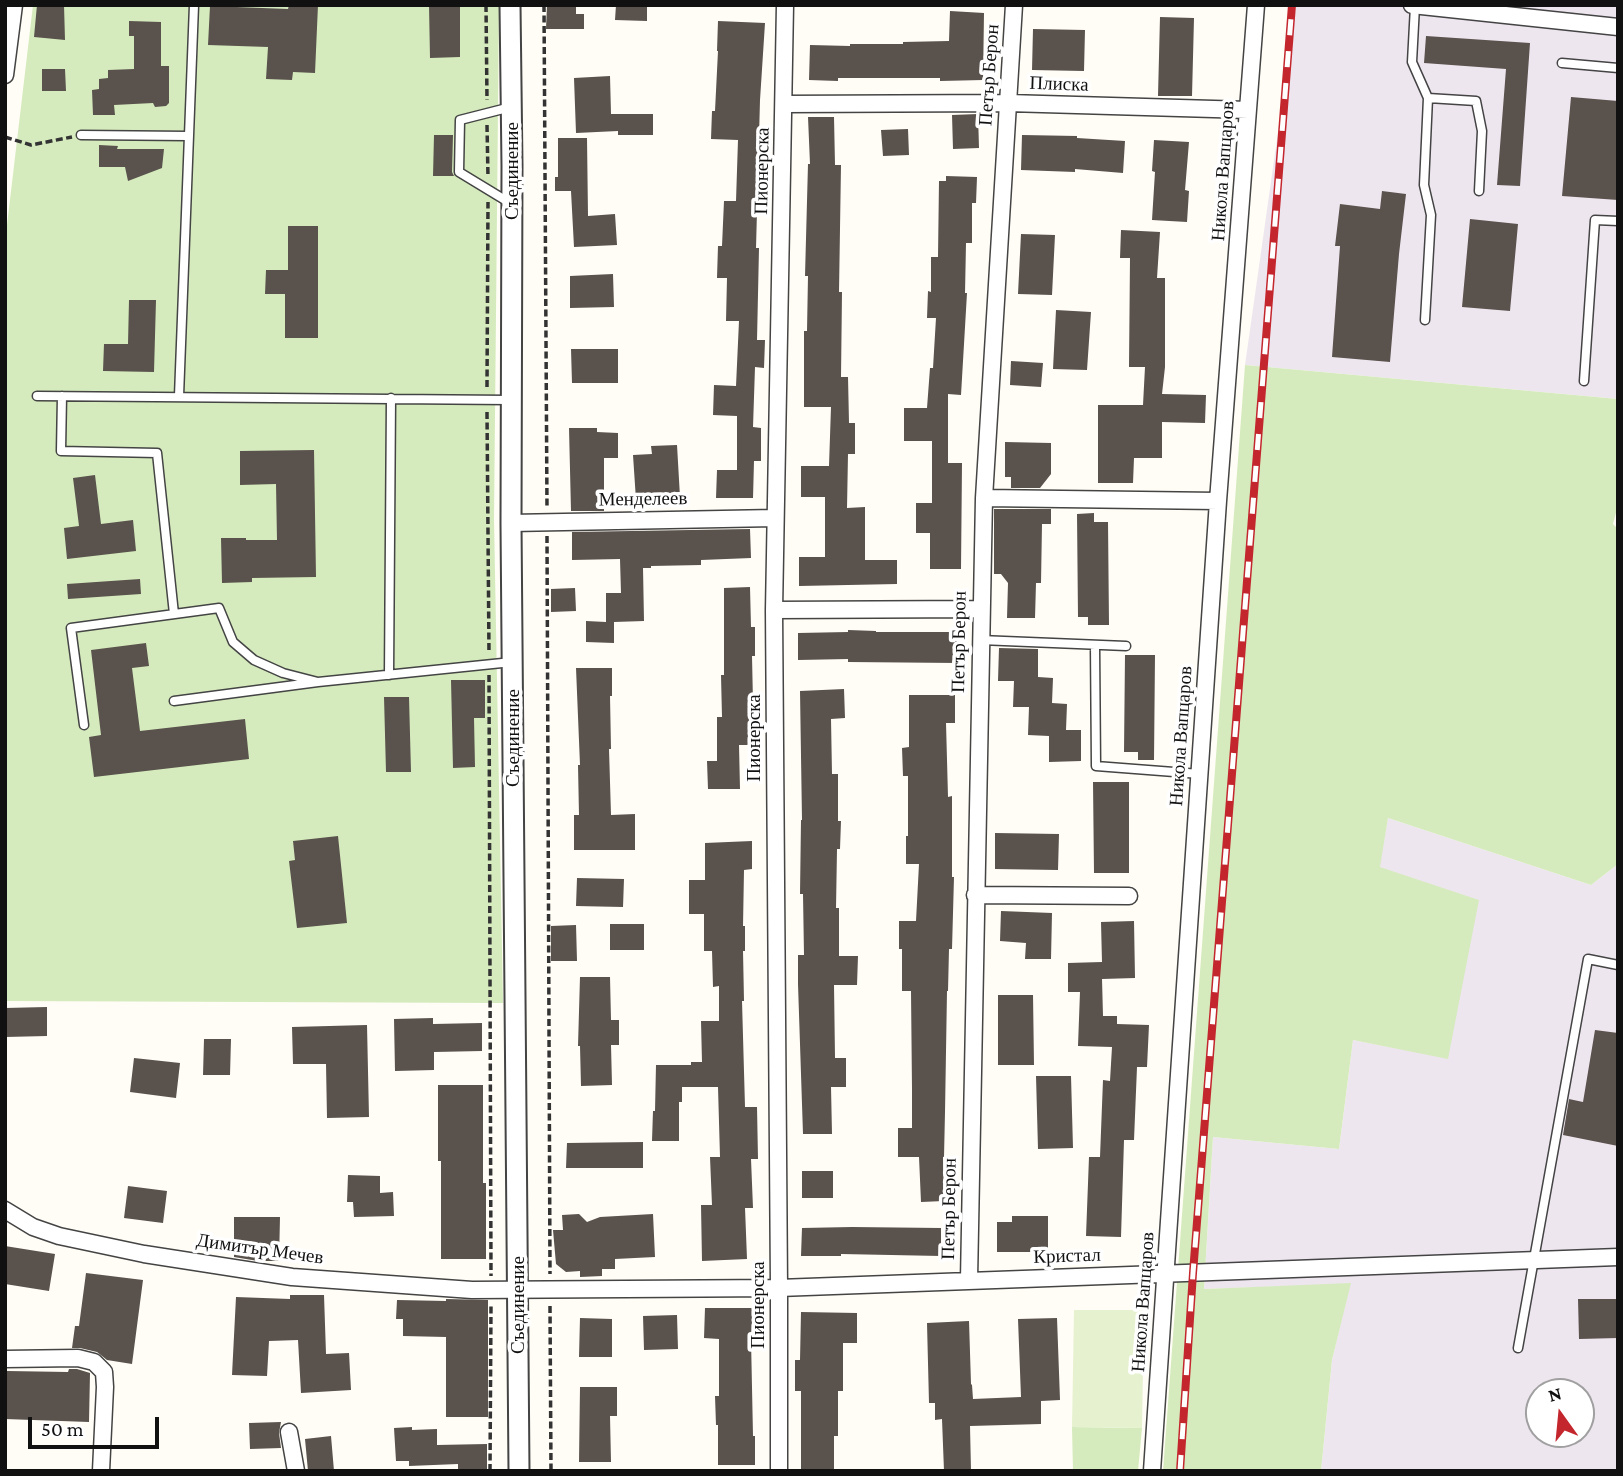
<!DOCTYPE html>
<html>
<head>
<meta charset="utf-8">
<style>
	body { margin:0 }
	#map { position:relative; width:1623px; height:1476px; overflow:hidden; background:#fffdf5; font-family:"Crimson Pro",serif }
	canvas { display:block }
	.frame { position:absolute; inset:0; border:7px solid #111; pointer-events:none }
	.north { position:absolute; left:1525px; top:1378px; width:70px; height:70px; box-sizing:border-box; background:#fff; border:2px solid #a0a0a0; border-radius:50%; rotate:345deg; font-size:19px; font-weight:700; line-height:28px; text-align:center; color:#111 }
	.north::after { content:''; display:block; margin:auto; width:24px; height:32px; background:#c4262e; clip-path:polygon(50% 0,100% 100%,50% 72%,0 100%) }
	.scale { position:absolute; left:28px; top:1417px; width:131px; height:32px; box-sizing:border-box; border:4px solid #111; border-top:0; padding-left:9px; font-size:21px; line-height:24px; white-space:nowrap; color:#111; -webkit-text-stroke:5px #fff; paint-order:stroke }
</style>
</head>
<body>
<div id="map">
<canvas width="1623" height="1476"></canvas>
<div class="frame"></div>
<div class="north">N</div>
<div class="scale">50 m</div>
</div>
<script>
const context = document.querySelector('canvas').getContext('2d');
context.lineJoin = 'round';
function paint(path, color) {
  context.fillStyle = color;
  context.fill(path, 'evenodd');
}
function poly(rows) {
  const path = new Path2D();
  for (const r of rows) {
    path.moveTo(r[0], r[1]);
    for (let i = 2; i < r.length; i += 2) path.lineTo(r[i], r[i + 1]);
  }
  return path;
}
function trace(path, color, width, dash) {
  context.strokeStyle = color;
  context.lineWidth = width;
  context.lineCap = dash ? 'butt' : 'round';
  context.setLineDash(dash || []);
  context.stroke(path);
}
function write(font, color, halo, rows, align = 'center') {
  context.font = font + ' "Crimson Pro",serif';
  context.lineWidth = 7;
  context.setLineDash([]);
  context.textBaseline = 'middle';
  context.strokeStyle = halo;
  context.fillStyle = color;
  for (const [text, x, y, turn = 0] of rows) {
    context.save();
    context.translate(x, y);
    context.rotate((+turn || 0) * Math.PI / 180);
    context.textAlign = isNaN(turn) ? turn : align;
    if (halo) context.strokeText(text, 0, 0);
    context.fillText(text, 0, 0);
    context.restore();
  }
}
const industrial = poly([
	[1296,5,1618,5,1618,399,1245,365],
	[1388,818,1591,885,1618,864,1618,1471,1321,1471,1332,1360,1350,1284,1204,1289,1213,1137,1339,1149,1353,1040,1448,1058,1379,867],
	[1539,1392,1581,1392,1581,1434,1539,1434]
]);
const green = poly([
	[33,5,499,5,494,519,503,1003,5,1001,5,242],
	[1245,365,1618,399,1618,505,1613,524,1618,529,1618,864,1591,885,1388,818,1380,867,1479,900,1448,1059,1353,1040,1339,1149,1213,1137,1204,1289,1351,1283,1332,1360,1321,1471,1163,1471],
	[1072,1427,1142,1428,1138,1471,1073,1471]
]);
const pitch = poly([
	[1074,1310,1144,1310,1142,1428,1072,1427]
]);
const building = poly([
	[37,5,64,5,65,40,34,37],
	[289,5,318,5,315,73,293,72,292,80,266,79,268,47,208,45,210,6,288,9],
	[429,5,460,5,460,57,430,58],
	[547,5,576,5,576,14,584,14,584,29,546,29],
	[616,5,647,5,647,21,615,20],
	[950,11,984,13,983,80,940,81,940,78,838,78,838,81,809,80,810,45,850,46,850,44,903,44,903,42,949,41],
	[1160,17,1194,18,1192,96,1158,96],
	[129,21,161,22,161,66,169,66,169,103,166,106,155,107,153,103,114,105,115,115,93,115,92,90,99,89,99,79,108,78,108,70,134,69,134,36,129,36],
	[718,21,765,23,760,100,756,248,759,248,757,340,765,340,764,368,755,367,753,427,761,428,761,461,754,461,753,498,716,498,717,470,737,470,737,416,713,415,714,385,736,386,739,321,726,321,727,278,717,278,718,246,722,246,724,201,736,201,738,140,711,139,712,111,715,111,718,51,717,51],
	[1033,29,1085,30,1084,71,1032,70],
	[1426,36,1530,43,1520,186,1497,185,1506,69,1424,63],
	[42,69,65,69,66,91,42,91],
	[610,76,611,114,653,114,653,135,618,135,618,131,576,133,574,78],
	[1571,97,1618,101,1618,200,1562,196],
	[978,114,979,148,953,149,952,115],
	[808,117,834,117,835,165,841,165,839,292,842,292,841,377,848,377,849,423,855,423,855,454,848,454,847,508,865,507,865,560,897,560,897,584,799,586,799,557,825,557,825,497,801,497,801,466,829,466,831,407,804,407,804,331,807,331,808,276,805,276,808,164,810,164],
	[908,129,909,155,883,156,881,130],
	[434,135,453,135,452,172,454,176,433,176],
	[1022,135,1077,136,1077,138,1125,141,1123,173,1075,169,1075,172,1021,170],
	[558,138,587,138,588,216,615,214,617,245,574,247,571,191,555,191,555,177,558,177],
	[1154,140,1189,142,1185,190,1189,191,1187,222,1152,220,1155,172,1152,171],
	[99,145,118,146,117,149,164,149,162,168,128,181,125,167,99,167],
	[946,176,977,177,976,203,972,203,972,243,966,243,965,293,967,293,961,395,948,394,948,463,962,463,961,569,930,569,930,533,916,533,916,503,932,503,932,441,904,441,904,408,927,408,930,368,933,368,936,318,927,318,928,291,931,292,931,257,938,257,939,181,946,181],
	[1382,191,1406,194,1399,254,1390,362,1332,357,1340,246,1335,246,1340,204,1380,209],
	[1470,219,1518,224,1510,311,1462,307],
	[288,226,318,226,318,338,285,338,285,294,265,294,266,270,288,270],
	[1121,230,1160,232,1157,278,1165,278,1165,367,1162,394,1206,395,1205,423,1162,422,1162,458,1134,458,1133,483,1098,483,1098,405,1143,405,1145,367,1129,367,1130,258,1120,258],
	[1021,234,1055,235,1052,295,1018,294],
	[613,274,614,307,570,308,570,276],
	[129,300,156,300,154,372,103,371,104,344,128,344],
	[1056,310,1091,312,1087,370,1053,369],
	[571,349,618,349,618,383,572,383],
	[1011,361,1043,363,1041,387,1010,385],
	[569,428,597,428,597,432,618,433,618,458,604,458,604,511,571,511],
	[1005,442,1051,443,1051,474,1040,488,1011,488,1011,477,1005,477],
	[677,445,680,497,636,500,633,455,652,454,651,446],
	[314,450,316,577,252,578,252,582,222,583,221,538,246,538,246,540,277,540,276,484,240,485,240,451],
	[95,475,101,524,133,520,136,551,67,559,64,528,79,526,73,478],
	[994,509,1051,509,1051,524,1042,524,1041,583,1036,583,1035,618,1007,618,1008,583,1001,574,994,574],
	[1094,513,1094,522,1108,522,1109,625,1088,625,1088,617,1078,617,1077,514],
	[750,529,751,558,701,560,701,565,651,566,651,568,643,568,644,621,614,622,614,643,586,642,586,621,606,622,606,593,621,593,620,559,572,560,572,532],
	[140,579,141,594,68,599,67,584],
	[750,587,751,627,755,627,755,656,752,656,753,703,751,703,752,745,739,745,740,789,708,789,707,761,717,761,717,717,722,717,721,675,724,675,724,588],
	[575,588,576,611,551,612,551,589],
	[848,630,876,631,876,632,958,632,958,663,848,662,848,659,798,660,798,633,848,632],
	[146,643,149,666,132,668,140,731,245,719,249,759,94,777,89,737,101,735,91,650],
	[999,648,1038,649,1038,677,1053,678,1052,703,1067,704,1066,730,1081,730,1081,761,1049,762,1049,736,1028,735,1029,707,1013,707,1014,681,998,681],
	[1125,655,1155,655,1154,760,1138,760,1138,752,1124,752],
	[576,668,612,668,612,696,610,696,611,749,609,749,611,815,635,814,635,850,574,850,574,815,579,815,578,765,580,765],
	[451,680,485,680,485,718,474,718,475,767,453,768],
	[844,689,845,718,831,719,832,774,838,774,838,821,841,821,840,849,837,849,836,908,839,908,839,956,858,956,857,985,834,985,835,1058,846,1058,846,1087,831,1087,832,1134,803,1134,798,984,798,955,804,955,803,894,800,894,801,820,802,820,800,691],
	[909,695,955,695,955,723,946,723,948,797,952,796,952,877,954,877,952,949,949,949,948,991,947,991,945,1112,944,1157,943,1157,944,1201,921,1202,919,1157,898,1157,898,1128,912,1128,912,1089,911,991,902,991,902,949,899,949,899,921,916,921,919,864,906,864,906,836,908,836,908,776,903,776,902,748,909,747],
	[384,697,409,697,411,772,386,772],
	[1093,782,1129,782,1129,873,1094,873],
	[995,833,1059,834,1058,870,995,869],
	[338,836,347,923,297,928,289,861,295,860,293,841],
	[752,841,752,869,744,870,743,926,745,926,745,951,743,951,744,1001,742,1001,745,1107,757,1107,758,1159,751,1159,753,1208,745,1208,747,1259,702,1261,701,1205,712,1205,710,1157,720,1157,718,1087,682,1087,682,1102,679,1102,679,1141,652,1141,653,1111,655,1111,656,1065,691,1065,691,1062,702,1062,701,1021,719,1021,719,986,713,987,712,951,704,951,704,914,689,914,689,880,705,880,705,843],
	[577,878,624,879,623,907,576,906],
	[1001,911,1052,913,1051,959,1025,959,1026,943,1000,941],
	[1134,921,1135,978,1102,979,1103,1016,1117,1016,1117,1024,1149,1025,1147,1067,1137,1067,1134,1140,1124,1140,1121,1237,1086,1236,1089,1157,1100,1157,1103,1080,1110,1081,1112,1047,1078,1046,1080,992,1068,992,1068,963,1102,962,1101,922],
	[610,924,644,924,644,950,610,950],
	[576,925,577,961,551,961,551,926],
	[580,977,610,977,611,1020,619,1020,619,1045,611,1045,612,1085,581,1086,580,1046,578,1046],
	[998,995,1033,995,1034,1065,998,1065],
	[47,1007,47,1036,5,1037,5,1008],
	[433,1018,433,1024,482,1023,482,1051,434,1052,434,1070,395,1071,394,1019],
	[367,1025,369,1117,327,1118,326,1064,293,1064,292,1027],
	[1595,1030,1618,1033,1618,1146,1563,1135,1569,1099,1583,1102],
	[204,1039,231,1039,230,1075,203,1075],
	[134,1058,180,1063,176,1098,130,1092],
	[1036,1076,1071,1076,1073,1148,1038,1149],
	[438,1085,483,1085,483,1183,486,1183,486,1259,441,1259,441,1161,438,1161],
	[643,1142,643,1168,566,1168,567,1143],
	[802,1171,833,1171,833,1198,802,1198],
	[348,1175,380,1176,380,1193,393,1192,394,1216,354,1217,353,1202,347,1202],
	[128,1186,167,1191,163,1223,124,1218],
	[579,1214,587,1222,600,1217,653,1214,655,1257,615,1259,615,1269,602,1269,602,1276,580,1277,580,1271,566,1272,556,1264,553,1230,563,1230,562,1215],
	[1012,1216,1048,1216,1048,1252,997,1252,997,1222,1012,1222],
	[234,1217,280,1217,279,1261,258,1261,234,1257],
	[852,1227,941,1228,941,1256,841,1254,841,1256,801,1256,802,1228],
	[5,1246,55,1254,49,1291,5,1284],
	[86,1273,143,1280,132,1364,107,1360,97,1352,80,1348,72,1348,75,1326,79,1326],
	[290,1295,324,1295,326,1354,349,1353,351,1390,301,1393,298,1340,269,1341,267,1376,232,1375,236,1297,290,1299],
	[446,1299,488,1300,488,1417,446,1417,446,1337,403,1336,403,1319,396,1319,397,1300,446,1301],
	[1578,1299,1618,1299,1618,1338,1579,1339],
	[705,1308,753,1308,751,1339,753,1436,755,1436,755,1465,718,1465,718,1425,716,1425,715,1396,719,1396,719,1339,704,1338],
	[801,1312,857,1313,857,1343,843,1343,843,1391,838,1391,838,1436,834,1436,834,1471,801,1471,801,1391,795,1391,795,1360,800,1360],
	[677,1315,678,1349,644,1350,643,1316],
	[580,1318,612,1319,612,1357,579,1357],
	[1057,1318,1060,1400,1041,1401,1041,1424,970,1426,971,1471,944,1471,942,1419,935,1420,935,1403,929,1403,927,1323,969,1321,971,1384,972,1385,973,1399,1021,1397,1018,1319],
	[69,1369,77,1369,90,1373,89,1422,5,1419,7,1371,68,1372],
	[580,1387,617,1387,617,1416,610,1416,611,1462,579,1462],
	[281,1422,279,1433,281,1448,250,1449,249,1423],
	[412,1427,412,1430,437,1429,437,1445,487,1444,487,1471,458,1471,458,1464,409,1466,409,1461,396,1461,394,1428],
	[331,1436,334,1471,308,1471,305,1439]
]);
const path = poly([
	[486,5,487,100],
	[544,5,547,507],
	[487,125,488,177],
	[5,137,31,145,72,137],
	[487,387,488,202],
	[487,412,489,653],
	[547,536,550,1274],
	[489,675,491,1276],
	[550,1306,551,1471],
	[490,1471,491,1305]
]);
const service = poly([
	[1415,6,1412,62,1428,98],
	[1562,63,1618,68],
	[81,135,188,136],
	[510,203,459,172,460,120,511,107],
	[1425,320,1431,215,1424,185,1428,98,1476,101,1482,131,1479,191],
	[1584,381,1595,220,1618,221],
	[37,396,510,400],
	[62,396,61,451,157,453,174,614],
	[179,396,194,5],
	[980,640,1126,646],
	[1095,645,1096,766,1200,774],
	[389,675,391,398],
	[174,701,318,682,512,662],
	[84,725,71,628,219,608,233,642,254,660,283,673,318,682],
	[1518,1348,1588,959,1618,965]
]);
const minor = poly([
	[1412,5,1618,27],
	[5,75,14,5],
	[784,104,1008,103,1248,110],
	[984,498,1218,501],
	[511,523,775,518],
	[774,610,981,609],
	[975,895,1129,896],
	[5,1210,33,1227,59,1236,144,1254,292,1277,472,1290,779,1288,1618,1257],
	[969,1280,984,498,1014,5],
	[5,1359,78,1358,94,1362,104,1372,105,1387,101,1471],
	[289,1432,296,1471],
	[779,1471,779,1288,774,610,785,5],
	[1152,1471,1218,501,1256,5]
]);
const tertiary = poly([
	[510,5,512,166,511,523,519,1471]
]);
const rail = poly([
	[1180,1471,1193,1273,1292,5]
]);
const streetNames = [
	["Петър Берон",989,75,-86],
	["Плиска",1059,84,2],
	["Съединение",512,171,-90],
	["Пионерска",762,171,-89],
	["Никола Вапцаров",1223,171,-86],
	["Менделеев",643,499,-1],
	["Петър Берон",959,642,-89],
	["Никола Вапцаров",1181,736,-86],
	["Съединение",513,738,-90],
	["Пионерска",754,738,-90],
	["Петър Берон",949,1209,-89],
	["Димитър Мечев",260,1249,8],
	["Кристал",1067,1256,-2],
	["Никола Вапцаров",1143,1302,-86],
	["Съединение",518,1305,-90],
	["Пионерска",758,1305,-90]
];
paint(industrial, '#eee6ef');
paint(green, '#d5ebbd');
paint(pitch, '#e6f2cf');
paint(building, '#5a524d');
trace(service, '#444', 11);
trace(minor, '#444', 19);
trace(tertiary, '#444', 23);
trace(path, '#333', 3.5, [7, 3.5]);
trace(service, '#fff', 8);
trace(minor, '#fff', 16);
trace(tertiary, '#fff', 19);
trace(rail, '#c4262e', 8);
trace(rail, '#fff', 5, [16]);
write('19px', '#111', '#fff', streetNames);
</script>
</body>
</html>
